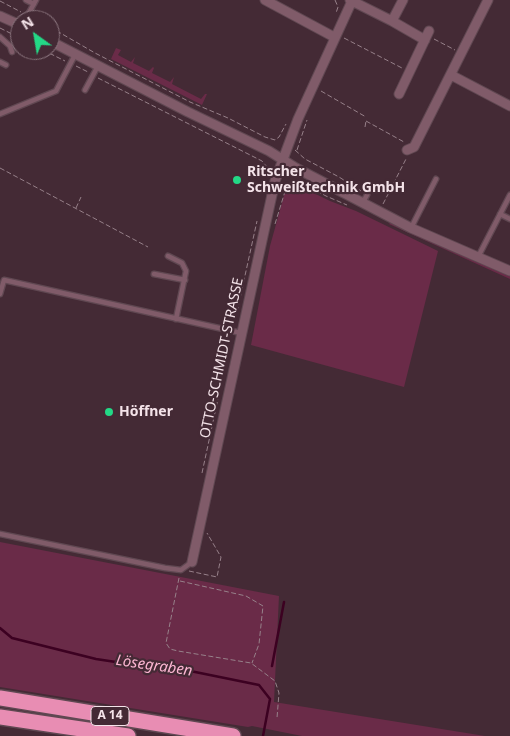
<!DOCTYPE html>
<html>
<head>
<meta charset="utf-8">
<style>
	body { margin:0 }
	#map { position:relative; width:510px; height:736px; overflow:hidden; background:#442a35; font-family:"Noto Sans",sans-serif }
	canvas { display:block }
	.north { position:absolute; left:10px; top:10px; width:50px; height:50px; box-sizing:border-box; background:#442a35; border:1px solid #8a747d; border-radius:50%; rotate:328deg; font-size:14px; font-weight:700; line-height:20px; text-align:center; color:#f4e3e9 }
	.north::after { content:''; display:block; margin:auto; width:18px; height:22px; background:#23d886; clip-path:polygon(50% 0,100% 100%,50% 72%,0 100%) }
</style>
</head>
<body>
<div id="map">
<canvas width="510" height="736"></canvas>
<div class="north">N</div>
</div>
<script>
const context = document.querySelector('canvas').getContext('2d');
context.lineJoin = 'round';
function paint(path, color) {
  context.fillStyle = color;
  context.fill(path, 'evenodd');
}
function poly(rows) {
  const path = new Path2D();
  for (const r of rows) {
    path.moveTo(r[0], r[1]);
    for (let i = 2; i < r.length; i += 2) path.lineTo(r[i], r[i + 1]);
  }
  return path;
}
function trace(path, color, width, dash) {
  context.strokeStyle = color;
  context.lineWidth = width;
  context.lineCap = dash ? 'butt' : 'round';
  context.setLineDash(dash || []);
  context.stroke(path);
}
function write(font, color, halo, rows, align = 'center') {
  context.font = font + ' "Noto Sans",sans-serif';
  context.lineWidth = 4.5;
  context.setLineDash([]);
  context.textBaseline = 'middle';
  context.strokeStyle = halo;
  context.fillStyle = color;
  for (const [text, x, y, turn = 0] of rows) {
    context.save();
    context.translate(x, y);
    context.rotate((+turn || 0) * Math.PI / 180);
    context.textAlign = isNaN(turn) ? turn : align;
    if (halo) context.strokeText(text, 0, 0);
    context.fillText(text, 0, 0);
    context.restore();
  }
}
const green = poly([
	[116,48,121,50,118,55,131,62,135,57,133,63,149,71,153,67,154,68,152,73,170,82,174,77,172,84,201,99,205,94,207,94,202,105,111,59],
	[295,184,330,201,356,211,438,251,404,387,251,345,270,246,285,192,289,186],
	[391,222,510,276,510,279,389,224],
	[0,542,279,596,274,702,485,736,302,736,252,726,248,727,0,687]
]);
const stream = poly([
	[0,628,12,638,96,659,129,664,151,663,259,685,270,699,263,736],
	[272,666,284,602]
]);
const path = poly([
	[335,0,338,7,336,13],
	[0,1,21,12],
	[50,27,95,53,190,102,228,118,265,137,275,140,279,137,286,124],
	[0,28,20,38],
	[344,38,402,68],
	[434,39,455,50],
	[43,50,65,61],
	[76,66,88,72],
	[98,78,262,161,267,167,268,173],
	[321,91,366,117],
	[366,121,404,142],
	[365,127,366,121],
	[295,150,305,159,339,177,361,191],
	[297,150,307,120],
	[0,168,148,247],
	[282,183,287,185,293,182,304,184,326,196,347,205],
	[383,204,406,159],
	[76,208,81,197],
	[275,224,287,185],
	[237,312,257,221],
	[202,473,219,394],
	[189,571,217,577,221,557,207,533],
	[179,578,166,643,170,649,178,651,251,663,275,681,279,693,277,718],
	[180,581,246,596,263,606,259,644,252,663]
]);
const service = poly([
	[26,0,34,4],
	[25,20,36,0],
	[0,37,10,46,12,52],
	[0,62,6,65],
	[85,90,98,66],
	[0,114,56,91,75,55],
	[363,202,367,195],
	[500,214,510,219],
	[411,228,436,179],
	[168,256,182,263,186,271,176,319],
	[478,257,510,195],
	[154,274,185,280],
	[0,294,4,280,241,333],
	[0,534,165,568,181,570,192,562]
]);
const minor = poly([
	[265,0,334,37],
	[350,0,392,21,425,40],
	[0,16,20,25],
	[392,21,403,0],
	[50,41,188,112,269,151,296,168,411,228,510,271],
	[451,75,510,106],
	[399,94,429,31],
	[407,150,414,147,488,0],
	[192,562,275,181,298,119,352,1]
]);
const motorway = poly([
	[0,698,233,736],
	[0,717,128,736]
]);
const markers = [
	[237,180,5,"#23d886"],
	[109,412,5,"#23d886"]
];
const shields = [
	[110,716,38]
];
const shieldNames = [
	["A 14",110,716]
];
const poiNames = [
	["Ritscher",247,172],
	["Schweißtechnik GmbH",247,188],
	["Höffner",119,412]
];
const streetNames = [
	["OTTO-SCHMIDT-STRASSE",222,358,-78]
];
const waterNames = [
	["Lösegraben",154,666,8]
];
paint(green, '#6a2b48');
trace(stream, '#3c0121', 2.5);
trace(service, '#604852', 7);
trace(minor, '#604852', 11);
trace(motorway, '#604852', 18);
trace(path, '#97818a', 1, [5, 2.5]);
trace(service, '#805b69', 4.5);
trace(minor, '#805b69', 9);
trace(motorway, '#e88db3', 15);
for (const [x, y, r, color] of markers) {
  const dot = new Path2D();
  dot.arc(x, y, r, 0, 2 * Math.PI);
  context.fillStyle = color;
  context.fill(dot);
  trace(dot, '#442a35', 2);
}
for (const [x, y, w] of shields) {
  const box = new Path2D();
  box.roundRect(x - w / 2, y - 9.5, w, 19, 4);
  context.fillStyle = '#442a35';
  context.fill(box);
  trace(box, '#f4e3e9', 1);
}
write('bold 12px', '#f4e3e9', null, shieldNames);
write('bold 14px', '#f4e3e9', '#442a35', poiNames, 'left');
write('14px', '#f4e3e9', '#442a35', streetNames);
write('italic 15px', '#fcb6d2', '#442a35', waterNames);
</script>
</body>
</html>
